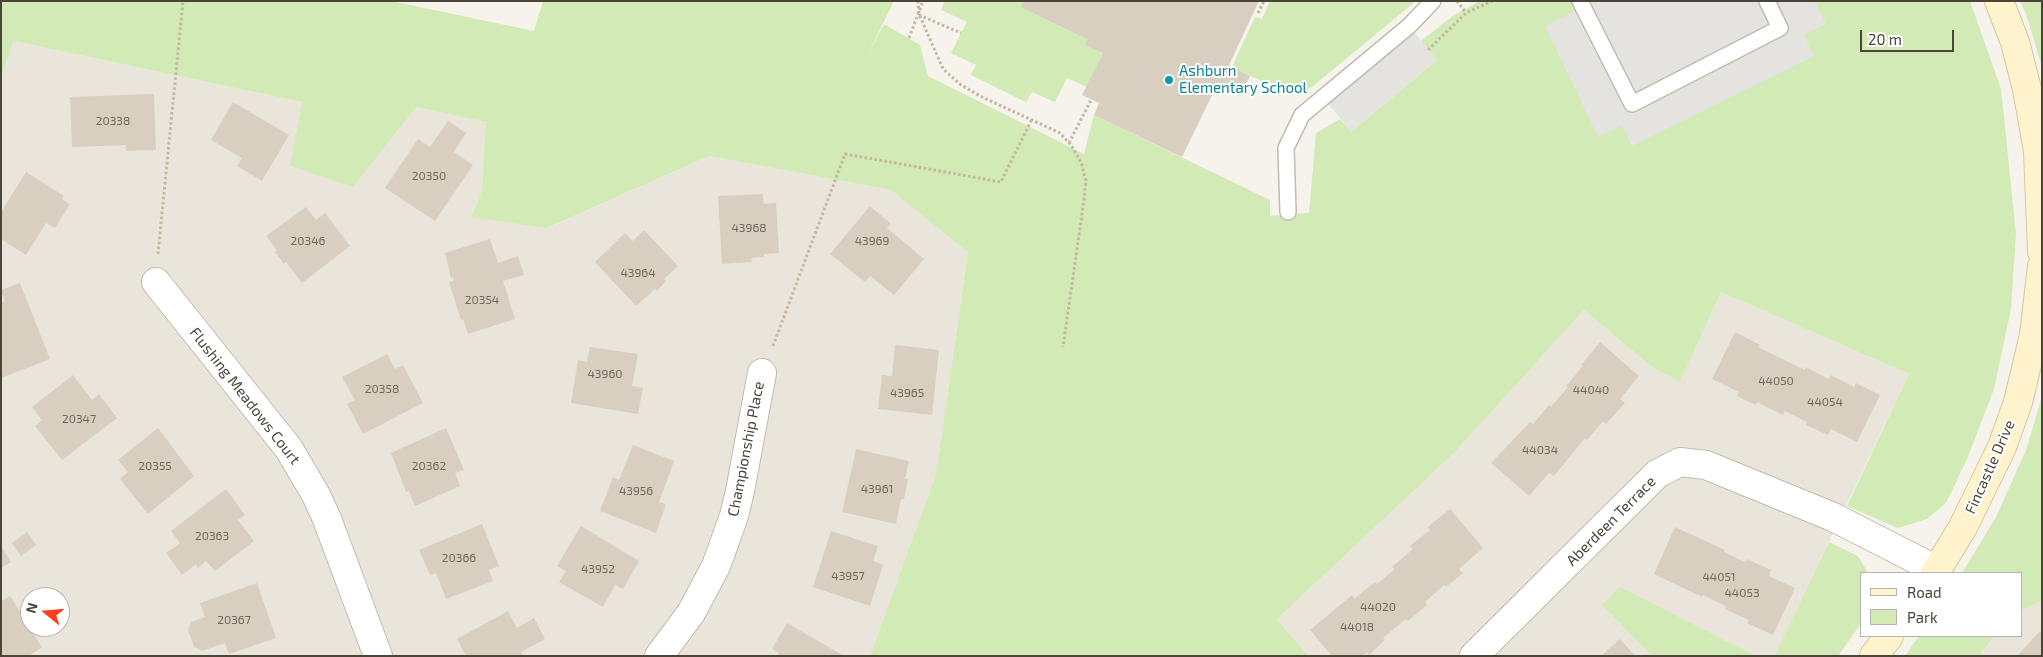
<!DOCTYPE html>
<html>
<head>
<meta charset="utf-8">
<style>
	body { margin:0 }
	#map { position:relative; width:2043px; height:657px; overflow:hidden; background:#f6f3ec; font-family:"Exo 2",sans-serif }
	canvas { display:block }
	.frame { position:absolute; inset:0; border:2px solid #4b4439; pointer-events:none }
	.legend { position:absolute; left:1860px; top:572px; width:162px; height:65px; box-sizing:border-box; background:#fff; border:1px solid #b7b4b0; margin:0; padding:6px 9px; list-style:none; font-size:15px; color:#4b4439 }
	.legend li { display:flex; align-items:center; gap:10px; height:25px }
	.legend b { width:25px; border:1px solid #b7b4b0 }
	.north { position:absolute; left:20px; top:587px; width:50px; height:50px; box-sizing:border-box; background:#fff; border:1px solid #b7b4b0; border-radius:50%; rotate:287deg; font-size:14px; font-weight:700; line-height:20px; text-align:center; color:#4b4439 }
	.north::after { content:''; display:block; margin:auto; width:18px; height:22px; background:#fc3f1d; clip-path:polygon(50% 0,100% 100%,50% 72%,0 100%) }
	.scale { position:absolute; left:1860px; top:30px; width:94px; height:22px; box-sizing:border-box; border:2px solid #4b4439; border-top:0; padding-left:6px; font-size:15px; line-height:18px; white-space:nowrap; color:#4b4439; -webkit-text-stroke:4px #fff; paint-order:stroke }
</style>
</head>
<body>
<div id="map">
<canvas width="2043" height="657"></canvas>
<div class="frame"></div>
<ul class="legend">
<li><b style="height:6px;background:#fff3cd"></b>Road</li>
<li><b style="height:14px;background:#d2eab5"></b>Park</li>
</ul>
<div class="north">N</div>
<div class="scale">20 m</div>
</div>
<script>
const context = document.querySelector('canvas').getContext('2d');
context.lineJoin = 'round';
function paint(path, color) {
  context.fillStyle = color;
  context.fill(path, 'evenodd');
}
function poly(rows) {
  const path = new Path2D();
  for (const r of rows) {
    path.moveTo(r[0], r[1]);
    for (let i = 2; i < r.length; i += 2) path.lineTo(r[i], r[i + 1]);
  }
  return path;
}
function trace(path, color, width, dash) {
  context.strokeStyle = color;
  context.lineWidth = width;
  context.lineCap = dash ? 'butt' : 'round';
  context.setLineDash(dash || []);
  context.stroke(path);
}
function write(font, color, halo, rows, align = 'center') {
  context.font = font + ' "Exo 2",sans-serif';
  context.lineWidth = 4;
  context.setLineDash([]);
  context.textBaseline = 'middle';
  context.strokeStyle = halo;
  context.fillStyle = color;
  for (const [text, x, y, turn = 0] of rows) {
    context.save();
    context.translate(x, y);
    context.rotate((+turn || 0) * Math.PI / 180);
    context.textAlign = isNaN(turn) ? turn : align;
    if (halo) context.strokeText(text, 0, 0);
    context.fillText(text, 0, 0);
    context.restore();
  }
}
const residential = poly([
	[14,41,302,102,416,107,487,122,482,190,471,216,548,228,709,156,891,190,968,251,936,474,870,656,1,656,1,77],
	[30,597,60,597,60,627,30,627],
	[1721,292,1909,374,1774,656,1757,656,1724,640,1602,605,1652,656,1308,656,1277,619,1454,453,1584,310,1652,367,1680,382],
	[2042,600,2042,656,1979,656,1994,636,2022,636,2022,610]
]);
const green = poly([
	[1,1,391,1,534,31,543,1,894,1,866,58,884,24,920,45,928,76,1084,154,1094,115,1270,200,1270,216,1309,213,1316,133,1340,119,1351,132,1437,60,1421,41,1454,15,1480,1,1970,1,2001,89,2016,233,2011,309,1994,389,1967,459,1946,503,1927,519,1898,528,1847,506,1909,374,1721,292,1680,382,1652,367,1584,310,1454,453,1277,619,1308,656,870,656,936,474,968,252,891,190,709,156,547,228,471,217,482,190,486,122,416,107,353,187,290,166,302,102,14,41,1,77],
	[945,1,1024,1,1087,39,1085,45,1103,53,1087,87,1067,78,1055,102,1032,92,1026,102,971,75,976,65,951,53,967,22,941,10],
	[1270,1,1416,1,1312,87,1299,93,1286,93,1232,67,1255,17,1262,19],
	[2020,1,2042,1,2042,67,2026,14],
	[2042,396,2042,600,2022,610,2022,573,1962,573,1996,517,2026,450],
	[1829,542,1858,556,1868,573,1862,573,1862,622,1838,656,1774,656],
	[1620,587,1724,640,1757,656,1652,656,1602,605],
	[1919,636,1994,636,1979,656,1905,656]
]);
const parking = poly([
	[1595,1,1815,1,1826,24,1804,35,1814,56,1632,146,1622,125,1598,137,1545,26],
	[1409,26,1437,60,1351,132,1323,97]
]);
const building = poly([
	[1024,1,1259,1,1229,65,1250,76,1240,96,1217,85,1182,157,1094,115,1099,103,1082,95,1103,53,1085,45,1087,39,1021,7],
	[154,94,156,150,126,151,126,145,72,147,70,97],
	[233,102,289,135,262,181,237,166,242,158,211,140],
	[448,121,466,133,454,152,473,165,435,221,385,188,418,139,430,147],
	[26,172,64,196,62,199,70,204,55,228,46,223,26,255,1,239,1,212],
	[763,194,764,204,776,203,779,253,764,254,764,257,751,258,752,262,722,264,718,196],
	[870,206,891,224,887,228,924,259,894,295,870,276,865,282,830,254],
	[306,207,316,220,325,213,350,246,302,283,286,262,284,264,275,252,277,250,266,236],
	[644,230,678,266,664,279,666,281,657,291,655,289,636,306,595,262,625,233,633,241],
	[490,239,498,263,518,256,524,275,503,281,515,319,468,334,463,319,461,320,449,282,454,281,453,277,451,278,445,253],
	[20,283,50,359,1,378,1,303,5,301,1,290],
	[1735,332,1760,345,1758,347,1805,370,1805,367,1829,379,1831,375,1854,387,1856,383,1880,395,1857,442,1831,429,1828,435,1806,425,1807,422,1785,411,1783,415,1757,402,1756,405,1737,396,1739,392,1712,379],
	[1600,342,1639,376,1620,399,1625,403,1606,424,1603,421,1587,440,1585,438,1554,476,1549,473,1529,496,1491,463,1530,422,1533,424,1549,405,1551,407,1568,387,1566,386,1583,366,1581,365],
	[895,345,939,350,932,415,878,409,882,375,892,376],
	[590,347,638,354,632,386,643,388,638,414,571,403,578,360,587,362],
	[387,354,395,369,403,365,423,403,363,434,347,404,355,400,342,377],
	[73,375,92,400,99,394,117,418,62,460,35,426,42,420,32,407],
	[158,428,194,476,148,514,120,479,128,472,118,460],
	[446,428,464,470,455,473,460,486,415,506,409,491,406,492,391,453],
	[633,445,674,461,659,502,666,504,656,533,600,511,613,477,619,480],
	[856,449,909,461,905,479,908,479,904,499,901,499,896,524,842,512],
	[226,489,245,515,238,520,254,541,215,571,206,561,198,568,196,564,182,575,166,553,180,543,171,531],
	[1450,509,1483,548,1459,569,1463,573,1446,587,1444,585,1425,602,1427,605,1408,621,1406,619,1383,638,1385,640,1369,655,1367,652,1362,656,1332,656,1310,630,1352,595,1355,598,1375,582,1377,584,1395,569,1392,567,1413,549,1410,546,1430,530,1428,527],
	[482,524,499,566,489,570,493,581,446,599,436,573,430,575,419,550],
	[581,526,639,561,623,589,615,585,603,607,559,582,566,571,557,566],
	[1675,527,1725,550,1724,552,1745,562,1747,559,1771,570,1769,576,1795,588,1773,635,1747,623,1749,620,1725,609,1726,606,1703,595,1702,597,1654,574],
	[831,531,878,546,873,561,883,565,870,606,813,587],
	[27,532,36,545,21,556,12,543],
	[1,546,11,562,1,568],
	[257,583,276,638,229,654,225,643,202,651,194,647,188,630,191,622,205,617,200,603],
	[10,596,21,613,29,608,29,627,42,647,29,656,1,656,1,601],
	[508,611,517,628,534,618,545,639,521,652,523,656,466,656,457,639],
	[787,623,844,656,778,656,779,653,772,649],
	[2040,631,2042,633,2042,656,2017,656],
	[1620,639,1635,656,1601,656]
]);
const path = poly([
	[918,1,919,14,943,69,961,85,982,97,1060,133,1071,145,1081,162,1086,180,1084,200,1063,347],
	[1457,1,1466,13],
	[1258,13,1264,1],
	[919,15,961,33],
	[909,38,923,1],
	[1428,50,1466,13,1492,1],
	[1069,143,1091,100],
	[158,254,183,1],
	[773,346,845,154,1001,182,1032,119]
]);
const lane = poly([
	[1580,1,1632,104,1780,28,1767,1],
	[1288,212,1286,148,1302,115,1409,26,1433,1]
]);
const street = poly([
	[156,282,289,449,316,495,327,519,378,656],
	[659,656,691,613,716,566,734,516,740,491,762,373],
	[1474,656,1657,474,1680,462,1706,465,1833,517,1937,570]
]);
const secondary = poly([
	[1999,1,2015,42,2027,89,2038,151,2042,252],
	[1935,573,1963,527,2002,447,2018,402,2034,335,2042,266],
	[1874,656,1889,636]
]);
const markers = [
	[1169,80,5,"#0f9aa8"]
];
const numberNames = [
	["20338",113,121],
	["20350",429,176],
	["43968",749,228],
	["20346",308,241],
	["43969",872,241],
	["43964",638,273],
	["20354",482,300],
	["43960",605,374],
	["44050",1776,381],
	["20358",382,389],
	["44040",1591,390],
	["43965",907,393],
	["44054",1825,402],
	["20347",79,419],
	["44034",1540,450],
	["20355",155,466],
	["20362",429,466],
	["43961",877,489],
	["43956",636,491],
	["20363",212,536],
	["20366",459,558],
	["43952",598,569],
	["43957",848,576],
	["44051",1719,577],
	["44053",1742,593],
	["44020",1378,607],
	["20367",234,620],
	["44018",1357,627]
];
const cultureNames = [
	["Ashburn",1179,71],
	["Elementary School",1179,88]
];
const streetNames = [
	["Flushing Meadows Court",245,396,52],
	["Championship Place",746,449,-79],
	["Fincastle Drive",1990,467,-66],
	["Aberdeen Terrace",1611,521,-45]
];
paint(residential, '#eae5da');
paint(green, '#d2eab5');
paint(parking, '#e5e3e0');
paint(building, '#d8cfc1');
trace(lane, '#c2bbae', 18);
trace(street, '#c2bbae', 30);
trace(secondary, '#d6c79b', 30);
trace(path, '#c4b79f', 3, [2.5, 2.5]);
trace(lane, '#fff', 15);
trace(street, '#fff', 28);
trace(secondary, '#fff3cd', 28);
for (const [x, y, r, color] of markers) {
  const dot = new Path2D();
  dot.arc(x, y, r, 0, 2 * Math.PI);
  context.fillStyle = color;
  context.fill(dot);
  trace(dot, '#fff', 2);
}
write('12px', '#6e675b', null, numberNames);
write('15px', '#0d838f', '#fff', cultureNames, 'left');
write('15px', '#4b4439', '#fff', streetNames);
</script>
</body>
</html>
